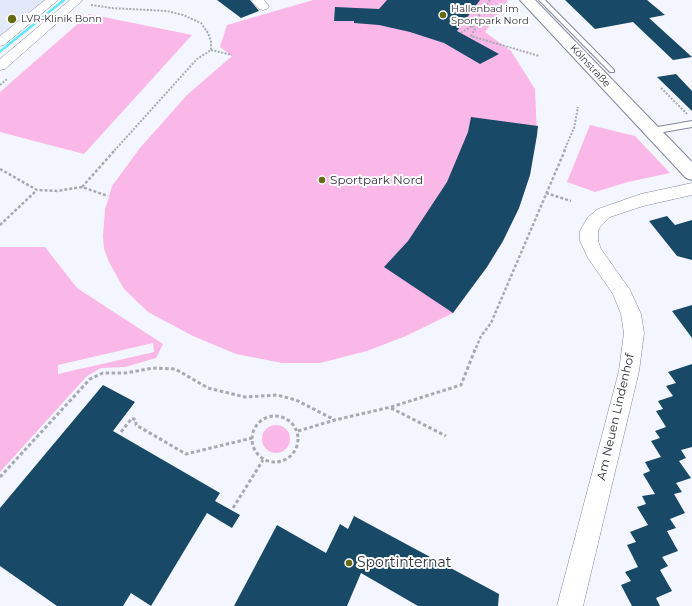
<!DOCTYPE html>
<html>
<head>
<meta charset="utf-8">
<style>
	body { margin:0 }
	canvas { display:block; background:#f3f6fe }
</style>
</head>
<body>
<canvas width="692" height="606"></canvas>
<script>
const context = document.querySelector('canvas').getContext('2d');
context.lineJoin = 'round';
function paint(path, color) {
  context.fillStyle = color;
  context.fill(path, 'evenodd');
}
function poly(rows) {
  const path = new Path2D();
  for (const r of rows) {
    if (r.length === 3) {
      path.moveTo(r[0] + r[2], r[1]);
      path.arc(r[0], r[1], r[2], 0, 2 * Math.PI);
      continue;
    }
    path.moveTo(r[0], r[1]);
    for (let i = 2; i < r.length; i += 2) path.lineTo(r[i], r[i + 1]);
  }
  return path;
}
function trace(path, color, width, dash) {
  context.strokeStyle = color;
  context.lineWidth = width;
  context.lineCap = dash ? 'butt' : 'round';
  context.setLineDash(dash || []);
  context.stroke(path);
}
function write(font, color, halo, rows, align = 'center') {
  context.font = font + ' Montserrat,sans-serif';
  context.lineWidth = 4;
  context.setLineDash([]);
  context.textBaseline = 'middle';
  context.strokeStyle = halo;
  context.fillStyle = color;
  for (const [text, x, y, turn = 0] of rows) {
    context.save();
    context.translate(x, y);
    context.rotate((+turn || 0) * Math.PI / 180);
    context.textAlign = isNaN(turn) ? turn : align;
    if (halo) context.strokeText(text, 0, 0);
    context.fillText(text, 0, 0);
    context.restore();
  }
}
const built = poly([
	[0,0,47,0,0,38]
]);
const green = poly([
	[313,0,508,0,485,32,511,51,535,89,537,135,530,175,519,208,503,241,487,267,453,313,406,336,367,351,320,363,282,363,236,354,193,336,148,312,124,289,109,262,104,249,103,236,105,210,112,186,140,148,187,95,232,56,220,47,227,25],
	[89,14,192,35,84,154,0,132,0,92],
	[590,125,635,136,670,173,628,182,595,192,567,182],
	[0,247,45,247,77,288,163,344,156,358,125,367,101,368,87,376,0,472],
	[153,343,154,352,58,374,58,365],
	[276,439,14]
]);
const stream = poly([
	[62,0,66,0,0,53,0,50,62,0]
]);
const building = poly([
	[217,0,250,0,259,11,241,18],
	[387,0,480,0,457,31,499,54,480,64,444,43,410,32,379,25,354,23,354,21,334,21,335,7,379,9],
	[565,0,647,0,665,15,649,18,692,57,673,60,633,22,595,29],
	[676,74,692,91,692,111,657,77],
	[471,117,538,126,537,135,530,175,519,208,503,241,487,267,453,313,384,267,408,241,447,182,468,132],
	[667,216,675,225,692,220,692,260,677,256,649,221],
	[692,305,692,338,672,311],
	[692,364,692,447,681,450,686,458,679,461,691,478,676,483,682,492,674,494,685,513,670,519,676,528,667,531,678,551,662,557,668,566,660,570,672,591,656,598,660,606,632,606,621,585,631,581,625,572,638,567,627,545,636,542,630,532,648,525,637,507,646,504,642,496,655,494,643,474,650,471,645,462,661,457,651,441,660,438,655,431,666,427,656,411,663,409,658,401,673,396,666,386,676,383,668,372],
	[103,385,135,402,113,431,220,493,215,501,240,515,232,528,207,513,151,606,131,593,123,606,57,606,0,566,0,508],
	[354,516,499,594,498,606,418,606,361,573,347,606,234,606,277,525,326,553,340,524,348,529]
]);
const pathFar2 = poly([
	[490,0,472,25,475,29,471,36,539,56],
	[91,5,111,8,167,11,183,15,201,23,208,33,211,41,211,50,197,59,114,151],
	[461,33,472,26],
	[211,50,232,55],
	[0,85,7,79],
	[661,88,687,114],
	[564,151,574,128,578,107]
]);
const pathFar1 = poly([
	[0,169,37,190,57,191,82,187,108,196],
	[82,187,115,150],
	[546,193,571,201],
	[0,225,37,190],
	[476,348,481,336,491,323,565,150]
]);
const path = poly([
	[391,408,446,436],
	[275,439,23],
	[298,431,335,420,391,407,461,385,476,347],
	[121,432,132,418,136,420,136,425,186,454,252,438],
	[0,477,90,379,103,373,126,373,153,368,175,369,208,388,245,397,277,395,296,400,335,420],
	[233,508,263,460]
]);
const service = poly([
	[539,0,545,0,614,70,614,72,610,72,539,0],
	[692,121,692,127,652,134,648,131,652,128,692,121]
]);
const minor = poly([
	[45,0,58,0,4,45,0,46,0,36,45,0],
	[70,0,83,0,5,69,0,70,0,59,70,0],
	[251,0,264,0,269,6,267,9,263,10,259,9,251,0],
	[692,183,692,195,643,206,610,217,600,227,598,231,598,241,601,249,630,290,641,314,644,333,639,371,583,606,557,606,619,371,624,333,621,314,613,294,588,258,580,241,580,231,588,217,598,209,641,194,692,183]
]);
const secondary = poly([
	[520,0,535,0,692,162,692,180,686,178,520,0]
]);
const markers = [
	[443,15,4,"#666b0d"],
	[12,19,5,"#666b0d"],
	[322,180,4,"#666b0d"],
	[349,563,4,"#666b0d"]
];
const farPoinames = [
	["Hallenbad im",451,9],
	["Sportpark Nord",451,21],
	["LVR-Klinik Bonn",21,19]
];
const farStreetnames = [
	["Kölnstraße",590,66,47]
];
const poiNames = [
	["Sportpark Nord",330,180]
];
const streetNames = [
	["Am Neuen Lindenhof",616,417,-77]
];
const nearPoinames = [
	["Sportinternat",357,563]
];
paint(built, '#e3e9fa');
paint(green, '#fab8e9');
paint(stream, '#5de9fd');
paint(building, '#184967');
trace(service, '#81879a', 2);
trace(minor, '#81879a', 1);
trace(secondary, '#81879a', 2);
trace(pathFar2, '#a7aab2', 2, [2, 1.5]);
trace(pathFar1, '#a7aab2', 2.5, [3, 2]);
trace(path, '#a7aab2', 3, [3.5, 2.5]);
paint(service, '#fff');
paint(minor, '#fff');
paint(secondary, '#fff');
for (const [x, y, r, color] of markers) {
  const dot = new Path2D();
  dot.arc(x, y, r, 0, 2 * Math.PI);
  context.fillStyle = color;
  context.fill(dot);
  trace(dot, '#fff', 1.5);
}
write('10px', '#30323b', '#fff', farPoinames, 'left');
write('10px', '#30323b', '#fff', farStreetnames);
write('12px', '#30323b', '#fff', poiNames, 'left');
write('12px', '#30323b', '#fff', streetNames);
write('14px', '#30323b', '#fff', nearPoinames, 'left');
</script>
</body>
</html>
